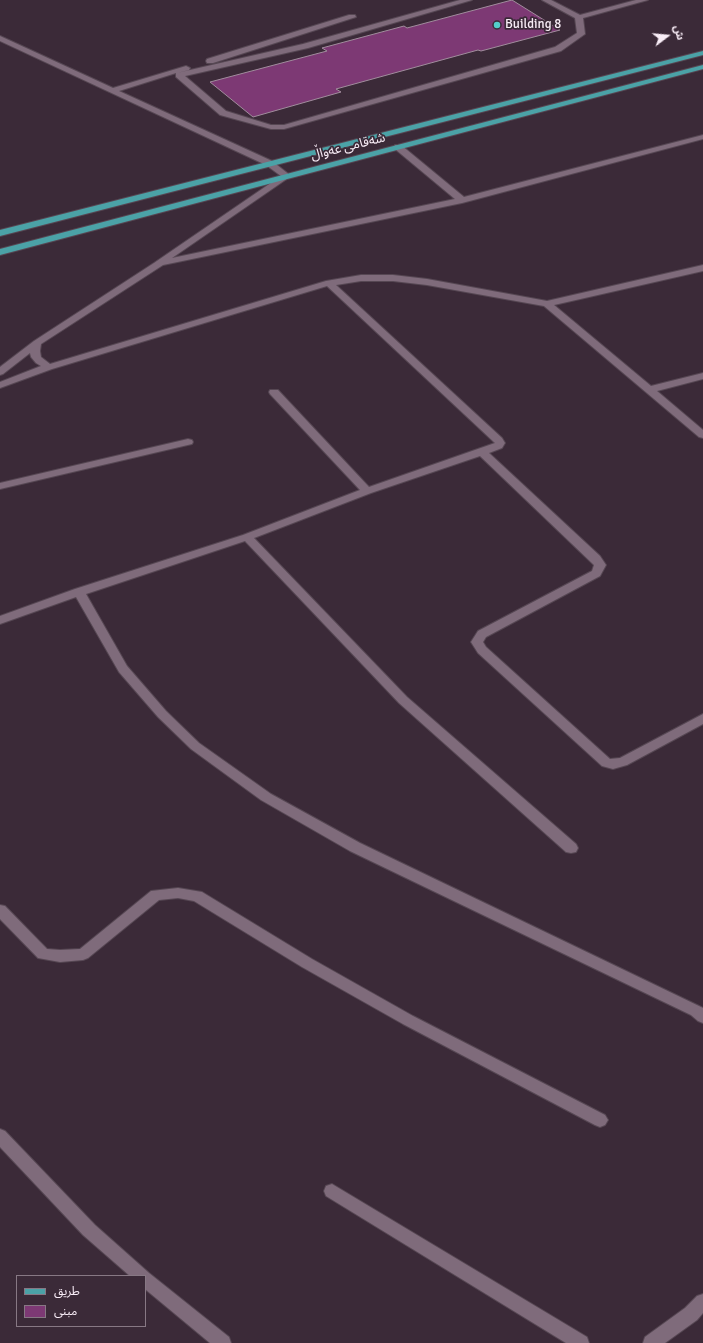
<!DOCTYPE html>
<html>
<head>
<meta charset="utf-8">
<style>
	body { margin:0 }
	#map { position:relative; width:703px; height:1343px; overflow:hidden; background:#3b2a38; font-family:Signika,"Noto Sans Arabic",sans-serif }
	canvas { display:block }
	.legend { position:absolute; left:16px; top:1275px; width:130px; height:52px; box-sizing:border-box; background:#3b2a38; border:1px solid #877884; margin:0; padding:5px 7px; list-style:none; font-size:12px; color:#f9edf7 }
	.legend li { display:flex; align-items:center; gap:8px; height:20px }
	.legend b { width:20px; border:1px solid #877884 }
	.north { position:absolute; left:647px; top:16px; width:40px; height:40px; -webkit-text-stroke:3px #3b2a38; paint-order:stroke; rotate:74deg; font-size:11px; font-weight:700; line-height:16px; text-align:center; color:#f9edf7 }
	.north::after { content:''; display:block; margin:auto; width:14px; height:18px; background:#f9edf7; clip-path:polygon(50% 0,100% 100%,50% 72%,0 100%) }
</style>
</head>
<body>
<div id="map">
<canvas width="703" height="1343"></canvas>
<ul class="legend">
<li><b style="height:5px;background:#4ba2a7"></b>طريق</li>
<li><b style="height:11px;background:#7d3974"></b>مبنى</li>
</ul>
<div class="north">ش</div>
</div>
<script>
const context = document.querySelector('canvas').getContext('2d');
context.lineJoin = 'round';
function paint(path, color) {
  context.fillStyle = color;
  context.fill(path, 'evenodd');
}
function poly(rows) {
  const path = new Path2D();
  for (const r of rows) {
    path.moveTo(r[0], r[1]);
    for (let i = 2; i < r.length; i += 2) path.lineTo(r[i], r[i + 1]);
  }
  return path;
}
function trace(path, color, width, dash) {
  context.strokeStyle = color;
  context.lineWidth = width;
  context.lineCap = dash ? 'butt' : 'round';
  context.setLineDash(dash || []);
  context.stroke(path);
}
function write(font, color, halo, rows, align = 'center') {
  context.font = font + ' Signika,"Noto Sans Arabic",sans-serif';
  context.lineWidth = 3.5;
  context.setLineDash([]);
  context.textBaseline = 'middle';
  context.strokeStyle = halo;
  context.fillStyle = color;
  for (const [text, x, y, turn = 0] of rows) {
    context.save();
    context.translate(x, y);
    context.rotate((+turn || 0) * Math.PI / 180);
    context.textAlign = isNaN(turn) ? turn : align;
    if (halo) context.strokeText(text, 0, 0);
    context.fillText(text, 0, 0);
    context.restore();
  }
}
const building = poly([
	[512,0,560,30,481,51,478,50,336,89,341,92,253,117,210,82,327,51,322,48,404,26,407,28,512,0]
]);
const minor = poly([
	[460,0,472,0,308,48,185,76,226,111,271,125,284,125,555,47,577,33,575,18,542,0,551,0,580,15,636,0,648,0,583,18,585,34,561,51,284,129,271,129,220,115,176,77,176,73,119,91,272,161,291,176,172,258,455,199,395,149,394,147,395,145,401,145,464,197,703,135,703,139,462,203,163,265,41,344,40,351,41,357,50,364,326,281,361,275,393,275,427,279,547,301,703,265,703,271,554,305,651,386,703,373,703,379,657,391,703,430,703,438,699,437,544,306,427,285,393,281,361,281,336,285,502,438,505,443,502,448,489,453,600,556,606,565,600,576,486,637,483,642,486,647,610,759,620,758,703,714,703,724,627,765,613,769,602,766,478,653,471,642,478,631,592,571,594,565,480,456,371,493,254,538,407,697,576,844,578,848,576,852,571,853,566,852,399,703,245,541,86,594,127,666,166,711,199,743,271,794,360,843,701,1007,703,1008,703,1023,698,1021,691,1015,350,851,261,800,191,749,158,717,119,672,76,597,0,624,0,616,75,589,243,535,360,490,270,394,269,392,270,390,278,390,369,487,495,443,327,286,52,369,0,388,0,382,41,366,36,363,31,357,30,353,3,374,0,375,0,367,34,341,154,263,281,176,266,165,0,41,0,36,113,88,186,66,190,68,189,70,177,73,303,44,460,0],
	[349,15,355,15,356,17,213,63,207,63,206,61,207,59,349,15],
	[188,439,192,440,193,442,192,444,0,489,0,483,188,439],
	[178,888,202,892,312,959,413,1016,605,1115,608,1120,605,1125,600,1127,595,1125,403,1024,302,967,194,901,178,898,159,900,88,958,83,960,60,962,38,958,0,919,0,905,5,906,47,949,60,950,80,949,151,891,178,888],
	[0,1129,5,1131,95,1225,149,1273,229,1337,231,1343,210,1343,145,1289,145,1276,130,1276,83,1235,0,1147,0,1129],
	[332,1184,587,1337,589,1343,566,1343,326,1196,324,1191,326,1186,332,1184],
	[703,1294,703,1313,697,1320,665,1343,643,1343,645,1337,685,1308,697,1296,703,1294]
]);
const major = poly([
	[703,51,703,55,0,236,0,230,703,51],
	[703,65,703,69,0,255,0,249,703,65]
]);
const markers = [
	[497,25,4,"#53cdcb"]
];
const farPoinames = [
	["Building 8",505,25]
];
const farStreetnames = [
	["شەقامی عەواڵ",348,147,-14]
];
paint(building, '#7d3974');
trace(building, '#a18d9d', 1);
trace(minor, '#564753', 2);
trace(major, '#564753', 2);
paint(minor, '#7f6b7b');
paint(major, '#4ba2a7');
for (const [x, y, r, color] of markers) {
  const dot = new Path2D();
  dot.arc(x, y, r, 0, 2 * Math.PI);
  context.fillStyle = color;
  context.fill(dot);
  trace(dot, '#3b2a38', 1.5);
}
write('13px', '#f9edf7', '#3b2a38', farPoinames, 'left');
write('13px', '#f9edf7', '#3b2a38', farStreetnames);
</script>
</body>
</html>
